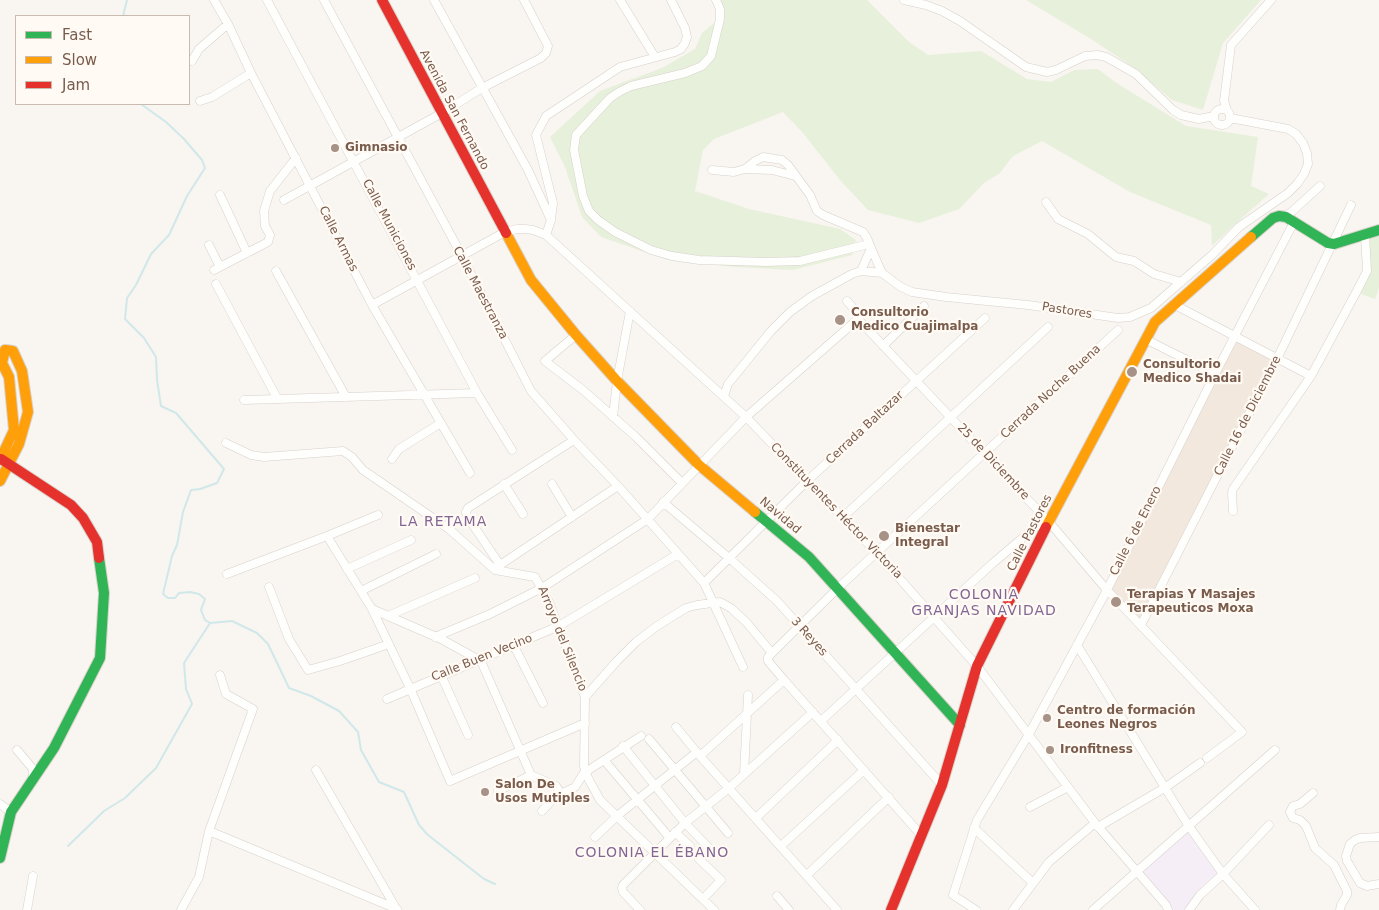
<!DOCTYPE html>
<html>
<head>
<meta charset="utf-8">
<style>
	body { margin:0 }
	#map { position:relative; width:1379px; height:910px; overflow:hidden; background:#f9f5f0; font-family:"DejaVu Sans",sans-serif }
	canvas { display:block }
	.legend { position:absolute; left:15px; top:15px; width:175px; height:90px; box-sizing:border-box; background:#fffaf3; border:1px solid #cabbb1; margin:0; padding:6px 9px; list-style:none; font-size:15px; color:#7a5c4d }
	.legend li { display:flex; align-items:center; gap:10px; height:25px }
	.legend b { width:25px; border:1px solid #cabbb1 }
</style>
</head>
<body>
<div id="map">
<canvas width="1379" height="910"></canvas>
<ul class="legend">
<li><b style="height:6px;background:#30b455"></b>Fast</li>
<li><b style="height:6px;background:#ff9f0a"></b>Slow</li>
<li><b style="height:6px;background:#e5322d"></b>Jam</li>
</ul>
</div>
<script>
const context = document.querySelector('canvas').getContext('2d');
context.lineJoin = 'round';
function paint(path, color) {
  context.fillStyle = color;
  context.fill(path, 'evenodd');
}
function poly(rows) {
  const path = new Path2D();
  for (const r of rows) {
    if (r.length === 3) {
      path.moveTo(r[0] + r[2], r[1]);
      path.arc(r[0], r[1], r[2], 0, 2 * Math.PI);
      continue;
    }
    path.moveTo(r[0], r[1]);
    for (let i = 2; i < r.length; i += 2) path.lineTo(r[i], r[i + 1]);
  }
  return path;
}
function trace(path, color, width, dash) {
  context.strokeStyle = color;
  context.lineWidth = width;
  context.lineCap = dash ? 'butt' : 'round';
  context.setLineDash(dash || []);
  context.stroke(path);
}
function write(font, color, halo, rows, align = 'center') {
  context.font = font + ' "DejaVu Sans",sans-serif';
  context.lineWidth = 4.5;
  context.setLineDash([]);
  context.textBaseline = 'middle';
  context.strokeStyle = halo;
  context.fillStyle = color;
  for (const [text, x, y, turn = 0] of rows) {
    context.save();
    context.translate(x, y);
    context.rotate((+turn || 0) * Math.PI / 180);
    context.textAlign = isNaN(turn) ? turn : align;
    if (halo) context.strokeText(text, 0, 0);
    context.fillText(text, 0, 0);
    context.restore();
  }
}
const residential = poly([
	[1235,336,1277,359,1141,625,1107,590]
]);
const education = poly([
	[1189,831,1219,874,1186,910,1172,910,1170,904,1142,871]
]);
const green = poly([
	[720,0,867,0,909,42,928,55,981,51,1027,79,1051,82,1074,70,1098,69,1115,82,1186,126,1258,137,1251,186,1269,194,1233,226,1212,246,1211,225,1130,192,1042,141,1013,156,999,174,985,182,959,209,919,223,868,210,840,180,803,133,783,112,714,139,703,150,695,191,749,209,840,229,856,240,852,255,793,270,736,267,668,260,601,237,582,217,565,167,550,137,600,91,662,68,695,49,702,33,725,14],
	[1026,0,1261,0,1223,43,1203,110,1172,100,1133,67,1091,39],
	[1379,235,1379,288,1375,299,1361,294,1369,270,1367,239]
]);
const stream = poly([
	[123,16,127,0],
	[141,104,166,122,184,139,202,160,205,168,187,196,169,235,151,254,136,285,127,298,125,319,144,338,156,357,157,380,161,406,176,413,224,469,217,483,200,489,191,490,183,512,177,545,172,556,163,594,168,598,175,598,179,593,190,592,199,594,205,599,201,610,205,620,210,623,232,621,257,633,268,644,289,688,311,696,339,711,358,732,361,750,379,782,404,792,419,825,428,835,484,879,495,884],
	[68,846,104,811,125,798,156,768,192,704,186,689,184,663,210,623]
]);
const street = poly([
	[214,0,228,24,251,73,372,305,470,473],
	[267,0,477,393,512,450],
	[324,0,462,256,531,391,574,440,618,486,704,583,743,667],
	[434,0,528,170,551,220],
	[620,0,655,57],
	[716,0,720,9,720,19,711,56,702,66,685,73,631,86,619,92,610,98,576,135,574,150,583,196,589,211,598,220,615,232,651,250,672,256,699,260,766,262,800,261,869,244],
	[904,0,926,5,942,11,960,21,1026,67,1047,72,1056,70,1085,56,1097,55,1106,57,1136,74,1173,110,1181,115,1199,119,1214,116],
	[192,61,199,49,228,24],
	[200,101,212,97,251,73],
	[1222,117,8],
	[1227,110,1224,101,1231,45,1271,0],
	[745,169,772,170,795,176],
	[712,170,734,172,745,169,755,161,763,157,782,160,788,165,810,195,817,211,823,215,863,232,867,238,871,248,861,271],
	[220,195,247,253],
	[284,200,442,113,482,88,541,58,546,53,548,46,524,0],
	[1046,202,1058,219,1088,234,1116,257,1134,261,1154,274,1181,282],
	[1286,217,1320,186],
	[546,235,551,220,553,203,536,135,546,116,620,67,675,52,681,49,685,43,687,37,685,28,671,0],
	[209,245,220,267],
	[871,248,882,273],
	[214,270,268,242,270,235,265,226,264,211,270,191,296,158],
	[276,271,346,397],
	[216,284,277,398],
	[847,301,855,310,858,319,1049,522,1107,590,1242,732,1207,758],
	[372,305,505,232,517,229,525,229,533,230,546,235,746,417,877,553,977,666,1095,823,1166,905,1168,910],
	[1175,305,1311,376],
	[576,335,545,361,583,390,636,437,682,483],
	[1145,339,1215,374],
	[883,346,924,306],
	[724,396,728,384,771,331,790,312,812,296,852,274,861,271,882,273,901,287,912,292,946,297,1028,305,1118,318,1130,317,1151,308,1212,255,1239,227,1288,193,1297,184,1304,174,1308,164,1307,153,1303,143,1296,134,1288,129,1230,118],
	[244,400,477,393],
	[613,417,617,381,630,311],
	[226,443,251,455,264,457,343,451,352,457,363,470,449,529,495,570,535,577,549,602,585,697,584,766,588,778,600,800,714,910],
	[392,459,399,449,441,423],
	[504,484,523,514],
	[552,484,572,517],
	[663,502,729,558,777,601,942,785],
	[1233,511,1232,493,1233,489,1311,376,1359,287,1367,271,1365,235],
	[843,517,1048,327],
	[327,536,372,609,410,688,450,781,585,723],
	[500,565,467,516,466,512,468,508,574,440],
	[347,569,411,540],
	[497,569,500,565,618,486],
	[227,574,327,536,378,515],
	[704,583,807,481,985,318],
	[269,587,289,639,308,670,340,661,389,644],
	[361,591,436,554],
	[372,609,441,639,481,661,531,775],
	[388,616,475,578],
	[1141,625,1277,359,1351,205],
	[435,637,490,614,542,588,648,519,746,417,858,319],
	[1077,645,1188,825,1223,874,1255,910],
	[514,646,543,703],
	[441,675,468,735],
	[585,697,617,661,636,642,657,626,673,616,686,608,697,605,720,602,731,608,747,623,771,652],
	[387,699,559,626,678,554],
	[821,721,993,563,1046,518],
	[676,727,700,756,837,910],
	[649,739,728,833],
	[623,746,685,823,710,849,699,859,721,880,703,899],
	[17,750,33,769,33,778],
	[700,756,784,680],
	[604,760,669,837],
	[316,770,397,910],
	[744,774,748,695],
	[531,775,556,786,561,794],
	[498,791,531,775],
	[1313,793,1300,804,1293,806,1290,812,1293,818,1300,820,1306,826,1315,848,1334,865,1347,891,1347,895,1341,905,1340,910],
	[0,804,11,812],
	[1030,807,1068,787],
	[542,811,556,796,575,787,584,773,641,736],
	[756,818,838,740],
	[1098,827,1166,787,1200,763],
	[974,828,1033,883],
	[209,831,397,909],
	[675,832,690,846],
	[921,835,784,680,768,661,768,657,838,588,1118,330],
	[595,837,617,816,697,752],
	[1379,837,1360,838,1355,840,1350,844,1346,856,1347,861,1360,883,1367,886,1379,884],
	[781,846,864,770],
	[807,875,889,797],
	[777,896,789,910],
	[27,910,33,876],
	[181,910,199,877,209,831,253,709,226,694,220,675],
	[640,910,623,892,622,888,623,885,685,823,729,788,813,712],
	[976,910,953,895,977,820,1029,734,1107,590,1215,374,1294,222],
	[1013,910,1049,862,1095,823],
	[1093,910,1275,750],
	[1189,910,1200,895,1223,874,1269,825]
]);
const fast = poly([
	[1251,237,1273,218,1279,216,1286,217,1328,243,1334,244,1379,230],
	[755,512,809,557,960,725],
	[0,858,11,812,54,748,100,658,104,593,99,558]
]);
const slow = poly([
	[506,233,531,280,576,335,617,381,699,465,755,512],
	[0,460,14,430,9,377,2,363,5,350,13,351,22,371,28,412,19,444,0,481],
	[1046,527,1155,322,1251,237]
]);
const jam = poly([
	[382,0,506,233],
	[1,459,71,505,83,518,97,542,99,558],
	[891,910,942,785,977,666,1046,527]
]);
const markers = [
	[335,148,5,"#a69286"],
	[840,320,6,"#a69286"],
	[1132,372,6,"#a69286"],
	[884,536,6,"#a69286"],
	[1116,602,6,"#a69286"],
	[1047,718,5,"#a69286"],
	[1050,750,5,"#a69286"],
	[485,792,5,"#a69286"]
];
const streetNames = [
	["Avenida San Fernando",454,110,62],
	["Calle Municiones",389,225,62],
	["Calle Armas",338,239,63],
	["Calle Maestranza",480,293,62],
	["Pastores",1067,311,9],
	["Cerrada Noche Buena",1051,392,-43],
	["Calle 16 de Diciembre",1248,416,-63],
	["Cerrada Baltazar",865,428,-43],
	["25 de Diciembre",993,462,47],
	["Constituyentes Héctor Victoria",836,511,46],
	["Navidad",780,516,40],
	["Calle 6 de Enero",1136,531,-63],
	["Calle Pastores",1030,533,-63],
	["3 Reyes",809,637,48],
	["Arroyo del Silencio",562,639,68],
	["Calle Buen Vecino",482,658,-22]
];
const poiNames = [
	["Gimnasio",345,148],
	["Consultorio",851,313],
	["Medico Cuajimalpa",851,327],
	["Consultorio",1143,365],
	["Medico Shadai",1143,379],
	["Bienestar",895,529],
	["Integral",895,543],
	["Terapias Y Masajes",1127,595],
	["Terapeuticos Moxa",1127,609],
	["Centro de formación",1057,711],
	["Leones Negros",1057,725],
	["Ironfitness",1060,750],
	["Salon De",495,785],
	["Usos Mutiples",495,799]
];
const neighbourhoodNames = [
	["LA RETAMA",443,522],
	["COLONIA",984,595],
	["GRANJAS NAVIDAD",984,611],
	["COLONIA EL ÉBANO",652,853]
];
paint(residential, '#f2e8de');
paint(education, '#f6eef6');
paint(green, '#e7f0db');
trace(stream, '#d0e8ea', 2);
trace(street, '#d7d1cb', 9);
trace(fast, '#d9d2cb', 12);
trace(slow, '#d9d2cb', 12);
trace(jam, '#d9d2cb', 12);
trace(street, '#fefefd', 8);
trace(fast, '#30b455', 10);
trace(slow, '#ff9f0a', 10);
trace(jam, '#e5322d', 10);
for (const [x, y, r, color] of markers) {
  const dot = new Path2D();
  dot.arc(x, y, r, 0, 2 * Math.PI);
  context.fillStyle = color;
  context.fill(dot);
  trace(dot, '#fffaf3', 2);
}
write('12px', '#7a5c4d', '#fffaf3', streetNames);
write('bold 12px', '#7a5c4d', '#fffaf3', poiNames, 'left');
context.letterSpacing = '1px';
write('14px', '#846695', '#fffaf3', neighbourhoodNames);
context.letterSpacing = '0px';
</script>
</body>
</html>
